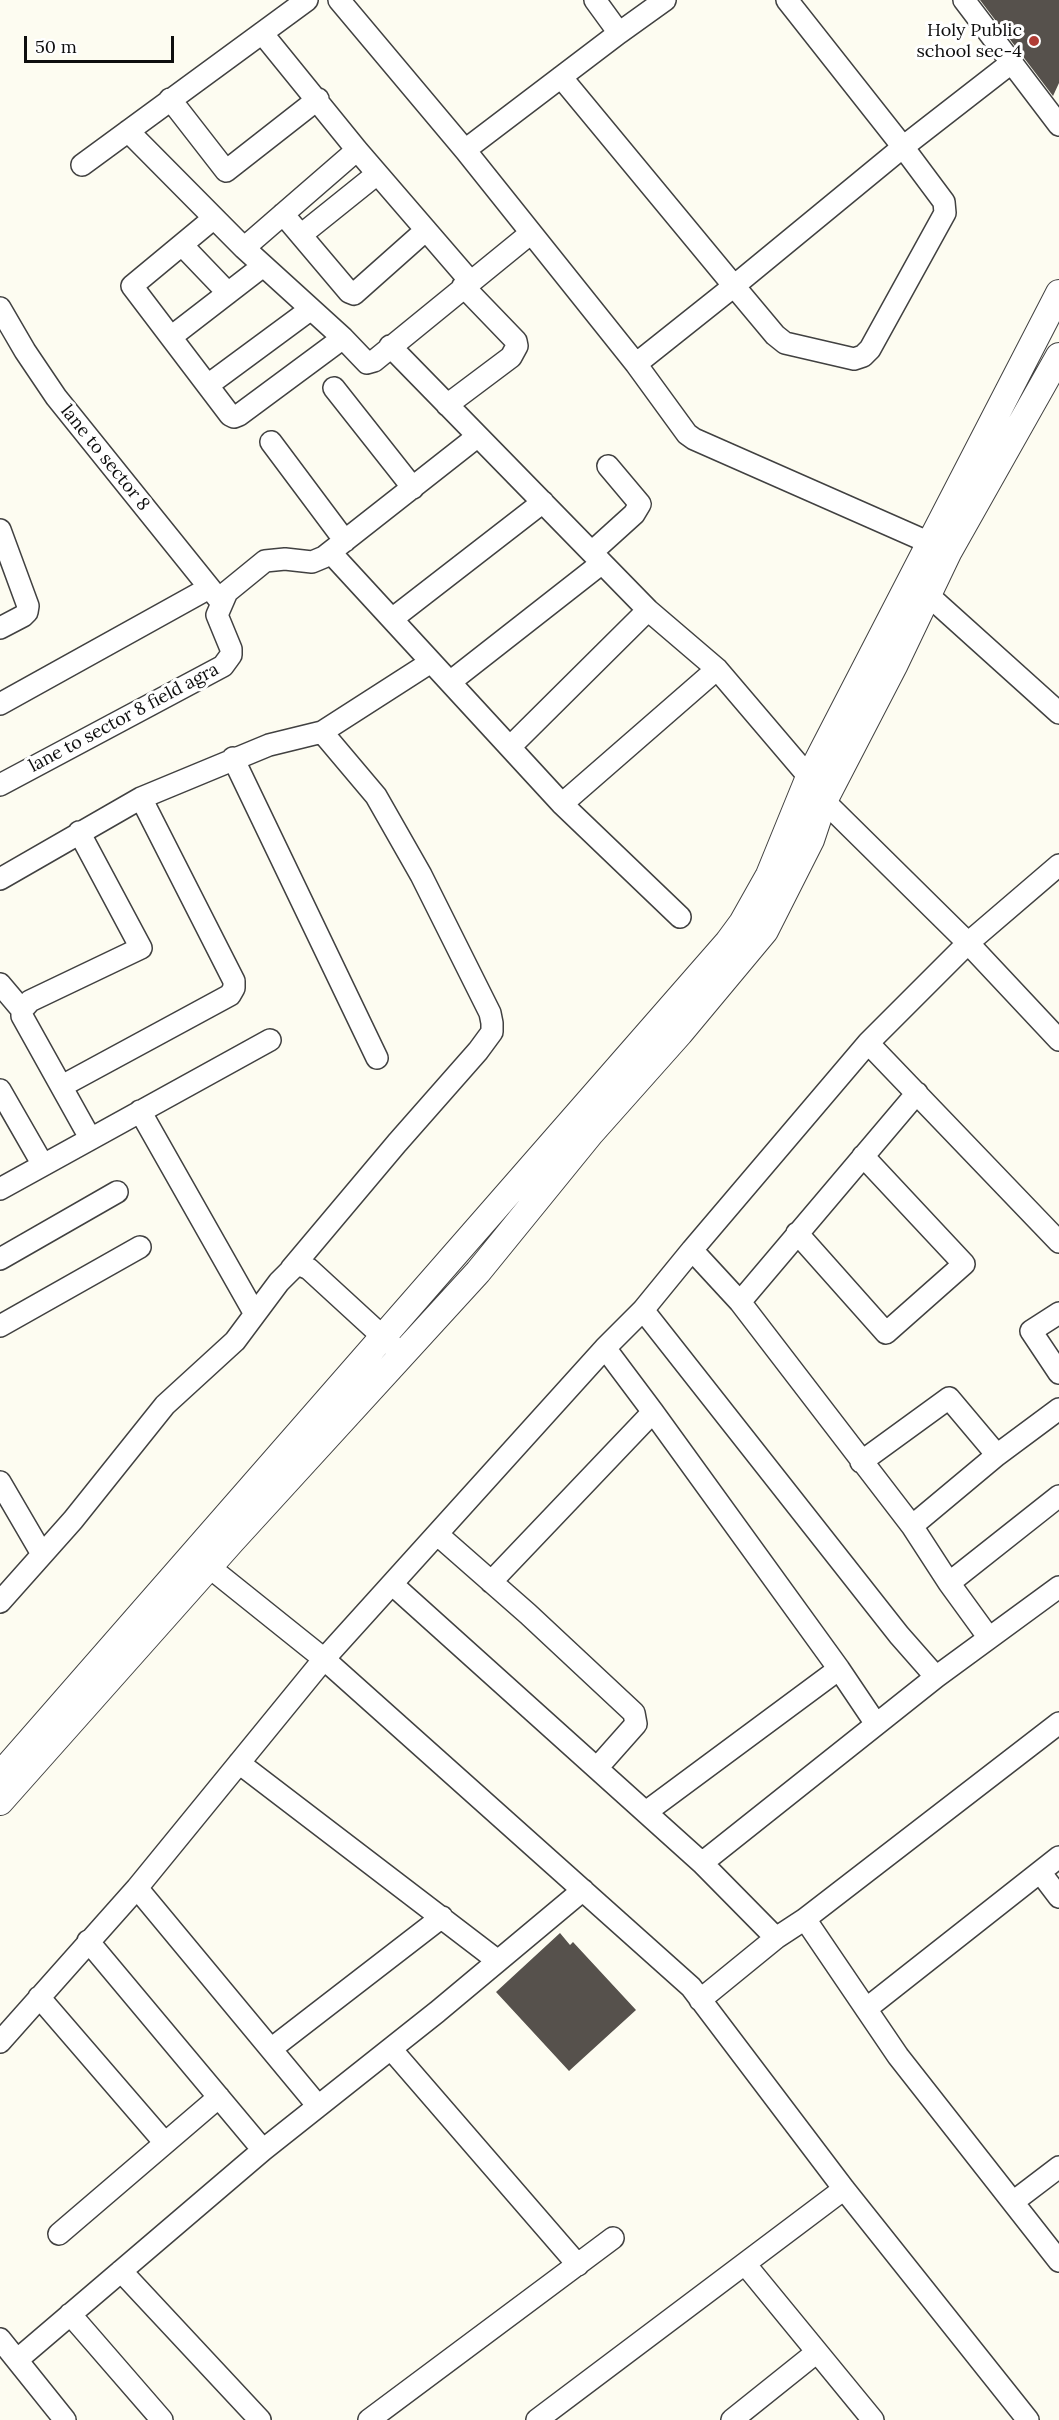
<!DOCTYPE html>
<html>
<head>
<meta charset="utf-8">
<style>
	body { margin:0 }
	#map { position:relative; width:1059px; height:2420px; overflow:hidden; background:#fdfcf1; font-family:Lora,serif }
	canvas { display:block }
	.scale { position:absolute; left:24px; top:36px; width:150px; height:27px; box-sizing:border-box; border:3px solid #0e0e0e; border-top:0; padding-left:8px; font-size:18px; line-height:21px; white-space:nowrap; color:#0e0e0e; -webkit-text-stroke:4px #fff; paint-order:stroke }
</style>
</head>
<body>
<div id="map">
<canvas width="1059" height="2420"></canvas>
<div class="scale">50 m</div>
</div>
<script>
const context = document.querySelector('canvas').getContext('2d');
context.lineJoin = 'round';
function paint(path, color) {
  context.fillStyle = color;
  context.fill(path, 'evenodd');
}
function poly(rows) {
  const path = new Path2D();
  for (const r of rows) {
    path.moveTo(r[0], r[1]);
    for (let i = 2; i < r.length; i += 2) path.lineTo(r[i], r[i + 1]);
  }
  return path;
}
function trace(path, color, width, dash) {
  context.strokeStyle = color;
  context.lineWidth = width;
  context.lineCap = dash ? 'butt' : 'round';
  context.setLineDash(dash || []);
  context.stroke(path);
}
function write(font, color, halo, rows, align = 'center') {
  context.font = font + ' Lora,serif';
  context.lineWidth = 6;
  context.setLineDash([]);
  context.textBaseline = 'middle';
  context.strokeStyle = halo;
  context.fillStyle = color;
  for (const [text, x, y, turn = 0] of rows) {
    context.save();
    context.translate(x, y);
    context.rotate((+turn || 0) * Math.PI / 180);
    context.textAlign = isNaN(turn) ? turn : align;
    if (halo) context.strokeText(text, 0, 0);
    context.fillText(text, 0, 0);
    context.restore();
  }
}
const building = poly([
	[980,0,1059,0,1059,83,1053,96],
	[560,1933,570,1945,573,1942,636,2010,569,2071,496,1992]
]);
const minor = poly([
	[339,0,465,150],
	[595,0,619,33,465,150,636,364,687,434,694,439,930,543],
	[787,0,903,147,1011,63],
	[964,0,1059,125],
	[262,33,357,150],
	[619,33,665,0],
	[561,77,734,286,636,364],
	[170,99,226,171,318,99],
	[128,131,244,248,343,338,367,363,374,361,531,233],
	[903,147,944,202,945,213,870,349,863,356,854,359,785,343,775,335,734,286,903,147],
	[82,165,307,0],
	[283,214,349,292,354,294,426,230],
	[214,218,132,286,230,415,234,417,239,415,343,338],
	[301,235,377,174],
	[182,245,228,293],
	[244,248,357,150,470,281],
	[0,308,25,351,56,397,221,602],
	[171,337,263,266],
	[390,346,648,610,717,669,809,777,824,801,968,943,1059,1040],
	[208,385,311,309],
	[334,388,413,488],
	[447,405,511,357,517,346,516,341,463,286],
	[271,442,345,541],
	[0,530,28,606,27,612,23,616,0,628],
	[592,552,634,514,640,504,608,466],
	[331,553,562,804,680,917],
	[928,595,1059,713],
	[392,619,543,502],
	[450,682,602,563],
	[0,704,209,588],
	[510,747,648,610],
	[233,758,377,1058],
	[0,785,223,666,231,655,231,649,217,615,227,592,265,561,285,559,312,562,324,557,478,436],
	[562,804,717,669],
	[79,832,141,948,30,1001,22,1010,22,1016,90,1138],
	[1059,865,968,943,868,1043,1059,1242],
	[0,879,141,798,269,745,322,732,431,662],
	[0,984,22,1010],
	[868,1043,692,1250,740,1302,912,1526,949,1583,1059,1496],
	[62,1086,230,995,234,988,234,981,141,798],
	[0,1090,43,1165],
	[140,1111,255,1314],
	[0,1189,270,1040],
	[797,1233,886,1333,964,1264,863,1156],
	[0,1259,117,1192],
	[291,1269,397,1143,478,1051,492,1032,492,1023,490,1013,421,875,376,796,322,732],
	[740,1302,917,1093],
	[643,1310,899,1635,936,1677],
	[1059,1313,1031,1331,1059,1373],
	[0,1326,140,1247],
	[605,1348,653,1412,839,1669,876,1724],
	[997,1455,1059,1409],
	[861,1462,949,1398,997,1455,912,1526],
	[0,1482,42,1554],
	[438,1535,528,1614,634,1713,636,1724,597,1768],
	[198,1558,324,1659,691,1987,844,2189,1028,2420],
	[491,1582,653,1412],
	[949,1583,989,1638],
	[393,1585,702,1863,776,1938],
	[0,1602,73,1520,165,1405,235,1341,279,1282,294,1267,300,1265,309,1269,394,1347],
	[239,1763,498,1961],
	[646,1812,839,1669],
	[702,1863,936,1677,1059,1587],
	[1040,1872,1059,1897],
	[137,1888,318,2106],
	[805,1919,898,2056,1059,2261],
	[88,1941,263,2150],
	[39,1997,165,2143],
	[700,2000,776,1938,805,1919,1059,1723],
	[866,2009,1059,1857],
	[0,2042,137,1888,324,1659,605,1348,643,1310,692,1250],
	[271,2049,442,1917],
	[391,2049,578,2265],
	[1013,2202,1059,2167],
	[59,2234,219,2097],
	[745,2264,873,2420],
	[121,2271,260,2420],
	[70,2314,162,2420],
	[0,2339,65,2420],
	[17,2360,263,2150,437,2012,583,1890],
	[369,2420,613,2238],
	[537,2420,844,2189],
	[732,2420,817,2352]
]);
const tertiary = poly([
	[0,1775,728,942,742,923,769,875,809,777,1059,293],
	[0,1802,232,1541,478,1272,591,1133,680,1033,765,931,811,840,824,801,895,664,949,551,1059,356]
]);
const markers = [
	[1034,41,6,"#b03c35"]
];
const poiNames = [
	["Holy Public",1022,31],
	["school sec-4",1022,52]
];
const streetNames = [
	["lane to sector 8",105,458,51],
	["lane to sector 8 field agra",124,718,-28]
];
paint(building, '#56514c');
trace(minor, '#414141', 24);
trace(tertiary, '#414141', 28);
trace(minor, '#fff', 21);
trace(tertiary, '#fff', 26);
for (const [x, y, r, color] of markers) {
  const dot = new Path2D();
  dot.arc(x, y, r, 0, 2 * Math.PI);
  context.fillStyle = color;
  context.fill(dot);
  trace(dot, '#fff', 2);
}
write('18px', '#0e0e0e', '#fff', poiNames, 'right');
write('18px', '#0e0e0e', '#fff', streetNames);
</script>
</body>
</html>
